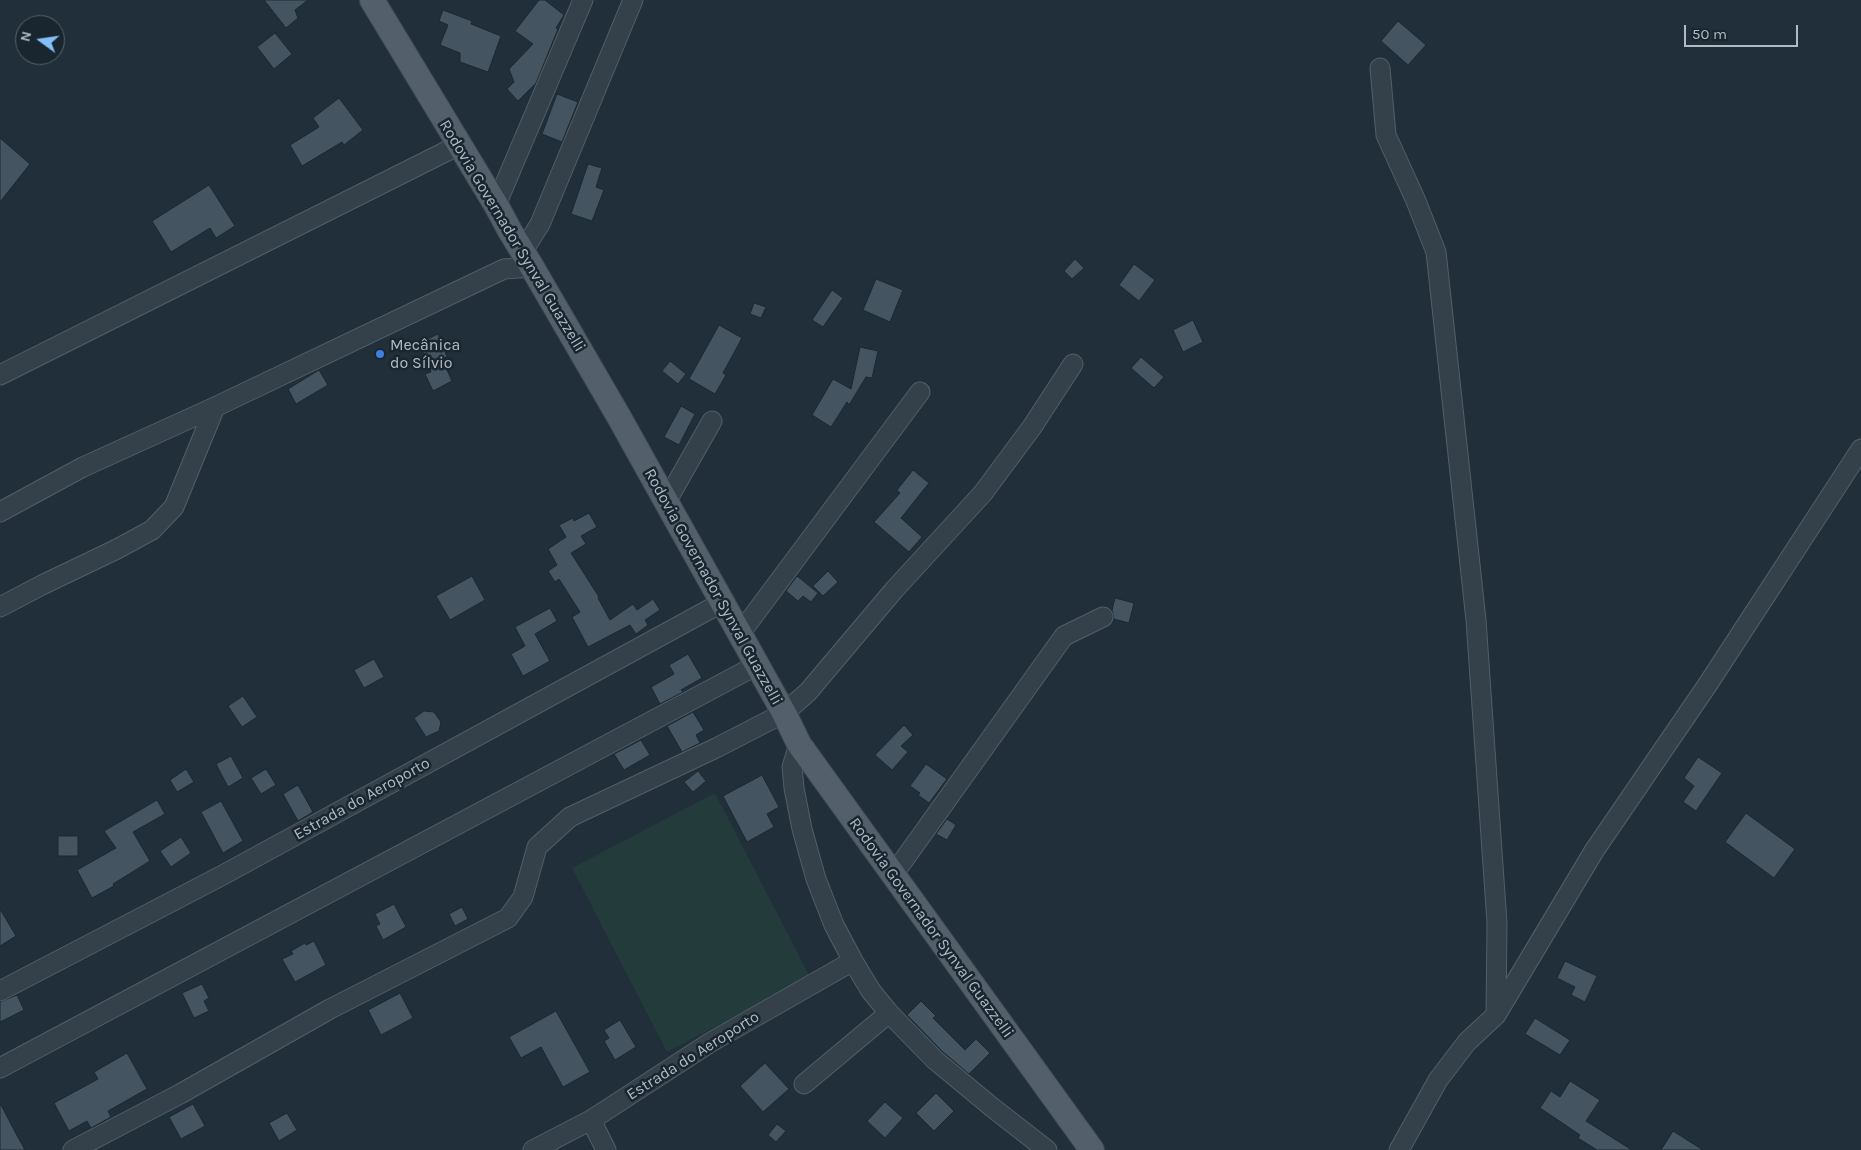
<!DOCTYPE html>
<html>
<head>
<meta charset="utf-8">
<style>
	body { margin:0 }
	#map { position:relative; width:1861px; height:1150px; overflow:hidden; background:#212f3a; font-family:Karla,sans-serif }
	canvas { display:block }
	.north { position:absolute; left:15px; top:15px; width:50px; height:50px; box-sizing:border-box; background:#1a262f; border:1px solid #56626b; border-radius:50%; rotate:284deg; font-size:14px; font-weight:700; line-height:20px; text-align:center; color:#b0bbc6 }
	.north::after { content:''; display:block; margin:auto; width:18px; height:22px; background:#83bff9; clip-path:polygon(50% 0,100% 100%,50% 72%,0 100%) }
	.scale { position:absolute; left:1684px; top:25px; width:114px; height:22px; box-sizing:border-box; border:2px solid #b0bbc6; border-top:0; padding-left:6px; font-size:15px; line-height:18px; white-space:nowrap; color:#b0bbc6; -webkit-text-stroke:4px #1a262f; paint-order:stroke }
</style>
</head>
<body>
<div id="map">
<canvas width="1861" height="1150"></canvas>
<div class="north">N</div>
<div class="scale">50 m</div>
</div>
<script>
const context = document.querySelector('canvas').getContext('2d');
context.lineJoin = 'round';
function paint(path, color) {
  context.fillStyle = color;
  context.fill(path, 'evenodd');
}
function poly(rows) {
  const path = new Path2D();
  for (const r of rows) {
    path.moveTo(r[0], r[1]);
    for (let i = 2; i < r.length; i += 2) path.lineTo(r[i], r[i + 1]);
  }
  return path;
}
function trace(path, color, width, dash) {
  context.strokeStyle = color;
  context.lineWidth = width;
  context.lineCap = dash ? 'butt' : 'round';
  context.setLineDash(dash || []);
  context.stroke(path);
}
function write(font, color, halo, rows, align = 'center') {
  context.font = font + ' Karla,sans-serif';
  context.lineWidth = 5;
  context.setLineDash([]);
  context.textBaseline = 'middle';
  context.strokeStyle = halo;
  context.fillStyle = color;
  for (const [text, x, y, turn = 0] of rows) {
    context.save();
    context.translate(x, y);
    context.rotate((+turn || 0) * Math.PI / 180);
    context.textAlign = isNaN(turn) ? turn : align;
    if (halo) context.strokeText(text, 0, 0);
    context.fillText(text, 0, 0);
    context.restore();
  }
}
const green = poly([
	[715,793,810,977,667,1052,572,868]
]);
const building = poly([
	[264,0,308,0,295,10,298,18,286,28,264,0],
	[539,0,545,0,564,15,556,28,558,29,536,83,518,101,507,89,514,82,509,69,533,44,515,31,539,0],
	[443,10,472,21,471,24,501,36,488,72,460,62,460,53,440,45,448,25,439,21,443,10],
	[1398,21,1426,45,1408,65,1381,41,1398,21],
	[275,33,292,54,274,69,257,47,275,33],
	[557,94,578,102,562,142,542,134,557,94],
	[339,98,363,130,344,145,342,142,302,166,290,145,319,127,313,118,339,98],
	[0,138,30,164,0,202,0,138],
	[588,164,602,168,596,187,604,190,592,221,571,214,588,164],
	[209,185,235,226,216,238,210,228,171,252,152,221,209,185],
	[1075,259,1084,268,1072,279,1064,271,1075,259],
	[1134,264,1155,280,1139,301,1119,285,1134,264],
	[876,279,903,290,890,322,863,310,876,279],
	[832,290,843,298,823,327,812,320,832,290],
	[754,303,766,307,761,318,750,314,754,303],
	[1193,320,1203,342,1183,352,1173,330,1193,320],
	[719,325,742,338,723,373,726,375,715,394,689,379,719,325],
	[438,334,447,357,442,359,452,381,433,391,425,374,431,372,419,343,438,334],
	[860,347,878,351,872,378,866,377,849,405,847,402,831,427,812,415,833,379,851,389,860,347],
	[1141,357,1164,377,1154,388,1131,368,1141,357],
	[670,361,686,374,678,384,662,371,670,361],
	[319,370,328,385,296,404,288,389,319,370],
	[681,406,695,414,679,445,664,437,681,406],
	[913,470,929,483,901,518,922,537,909,552,874,522,900,493,897,490,913,470],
	[589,513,597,527,581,536,586,544,571,553,599,597,598,598,610,620,633,604,637,610,653,599,660,610,645,620,648,625,636,634,630,625,588,647,572,617,580,612,559,579,555,582,548,571,557,565,548,549,566,537,559,525,573,518,574,521,589,513],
	[828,571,838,582,823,596,813,586,828,571],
	[472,576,485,600,450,620,436,596,472,576],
	[797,576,818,593,811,602,803,596,798,601,786,591,797,576],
	[1115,598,1134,603,1129,623,1114,619,1112,610,1115,598],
	[550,608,557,621,535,634,550,661,523,676,511,654,525,646,515,627,550,608],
	[688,654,702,678,681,690,683,692,660,704,651,687,674,674,669,665,688,654],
	[374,659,384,677,364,688,354,670,374,659],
	[243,696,257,717,242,727,228,706,243,696],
	[424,711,434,712,441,722,439,731,426,737,414,718,424,711],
	[693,712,704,730,696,735,700,743,682,752,667,726,693,712],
	[904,725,913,735,901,746,908,752,892,770,875,755,904,725],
	[641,740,650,755,624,770,614,754,641,740],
	[231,756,243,778,228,787,216,764,231,756],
	[1698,757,1722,773,1696,811,1683,802,1694,786,1684,778,1698,757],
	[926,764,947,779,929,803,918,795,920,793,910,786,926,764],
	[186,769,194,782,177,792,170,780,186,769],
	[266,769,276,785,261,794,251,778,266,769],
	[698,771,706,781,693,792,684,782,698,771],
	[762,775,779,807,767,814,774,827,747,842,723,796,762,775],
	[298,785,313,812,298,821,283,794,298,785],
	[157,800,165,814,133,832,150,861,113,884,114,886,92,898,77,870,116,848,104,831,157,800],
	[221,801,243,841,223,853,201,812,221,801],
	[1746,813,1795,849,1774,878,1725,842,1746,813],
	[947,819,956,825,947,840,936,834,947,819],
	[58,836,78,836,78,856,58,856,58,836],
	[181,837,191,853,171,867,160,851,181,837],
	[394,904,406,927,383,940,376,926,380,924,375,914,394,904],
	[462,907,468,919,455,926,449,914,462,907],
	[0,909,16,936,0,946,0,909],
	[314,941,326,965,295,982,282,959,293,954,291,951,305,943,306,945,314,941],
	[1565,961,1597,976,1585,1002,1571,995,1575,987,1557,978,1565,961],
	[202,984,209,998,204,1001,209,1011,194,1018,182,993,202,984],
	[400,993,413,1018,381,1035,368,1010,400,993],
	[17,995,24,1010,0,1022,0,1002,17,995],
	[921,1001,936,1016,933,1018,965,1050,976,1039,990,1053,969,1074,943,1052,907,1015,921,1001],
	[556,1011,590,1072,563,1087,541,1047,521,1058,509,1037,556,1011],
	[1535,1018,1570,1040,1560,1055,1525,1034,1535,1018],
	[620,1020,636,1047,615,1060,604,1041,609,1038,604,1030,620,1020],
	[127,1053,147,1089,108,1111,111,1117,91,1128,87,1121,69,1131,54,1103,98,1079,94,1072,127,1053],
	[765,1063,789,1089,763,1112,740,1086,765,1063],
	[1570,1081,1600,1100,1586,1121,1632,1150,1597,1150,1578,1138,1580,1135,1540,1108,1551,1091,1560,1097,1570,1081],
	[936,1093,954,1111,934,1131,916,1113,936,1093],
	[885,1102,903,1118,885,1138,867,1121,885,1102],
	[0,1103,13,1128,25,1150,0,1150,0,1103],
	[193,1104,205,1126,181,1139,169,1117,193,1104],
	[287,1113,297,1130,279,1141,269,1123,287,1113],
	[777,1124,786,1131,776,1142,768,1135,777,1124],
	[1673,1131,1703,1150,1661,1150,1673,1131]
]);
const minor = poly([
	[1380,68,1386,135,1416,201,1436,252,1476,620,1497,923,1496,1015],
	[496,205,583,0],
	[523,251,540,224,633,0],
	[0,375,459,145],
	[666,502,712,421],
	[0,512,83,467,215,407,504,269,532,267],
	[0,607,42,585,117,549,152,530,174,507,215,407],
	[739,635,920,392],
	[799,744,792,767,794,788,802,829,816,879,834,925,853,961,871,991,889,1013,935,1060,993,1108,1047,1150],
	[893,875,1064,636,1103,617],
	[0,991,221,876,721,603],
	[0,1068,757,665],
	[804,1084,889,1013],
	[591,1120,606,1150],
	[73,1150,180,1094,330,1009,508,918,523,897,537,847,570,817,716,748,784,713,808,692,894,590,983,493,1032,427,1073,364],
	[533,1150,591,1120,711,1042,853,961],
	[1399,1150,1438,1080,1467,1042,1496,1015,1594,851,1708,684,1861,449]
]);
const major = poly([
	[372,0,496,205,510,231,532,267,619,417,784,713,799,744,1092,1150]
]);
const markers = [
	[380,354,5,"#3f7fe0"]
];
const streetNames = [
	["Rodovia Governador Synval Guazzelli",512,236,59],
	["Rodovia Governador Synval Guazzelli",713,587,61],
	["Estrada do Aeroporto",362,799,-29],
	["Rodovia Governador Synval Guazzelli",931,928,54],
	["Estrada do Aeroporto",693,1056,-32]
];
const poiNames = [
	["Mecânica",390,345],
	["do Sílvio",390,363]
];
paint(green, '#233b3b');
paint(building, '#445561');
trace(building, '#1c2831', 1);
trace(minor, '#535e68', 21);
trace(major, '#3e4a53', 26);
trace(minor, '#35414a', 19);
trace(major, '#53606b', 24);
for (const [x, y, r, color] of markers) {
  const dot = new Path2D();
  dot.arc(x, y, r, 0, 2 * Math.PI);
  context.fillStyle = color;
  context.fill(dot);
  trace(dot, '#1a262f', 2);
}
write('16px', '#b0bbc6', '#1a262f', streetNames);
write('16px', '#b0bbc6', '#1a262f', poiNames, 'left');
</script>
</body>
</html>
